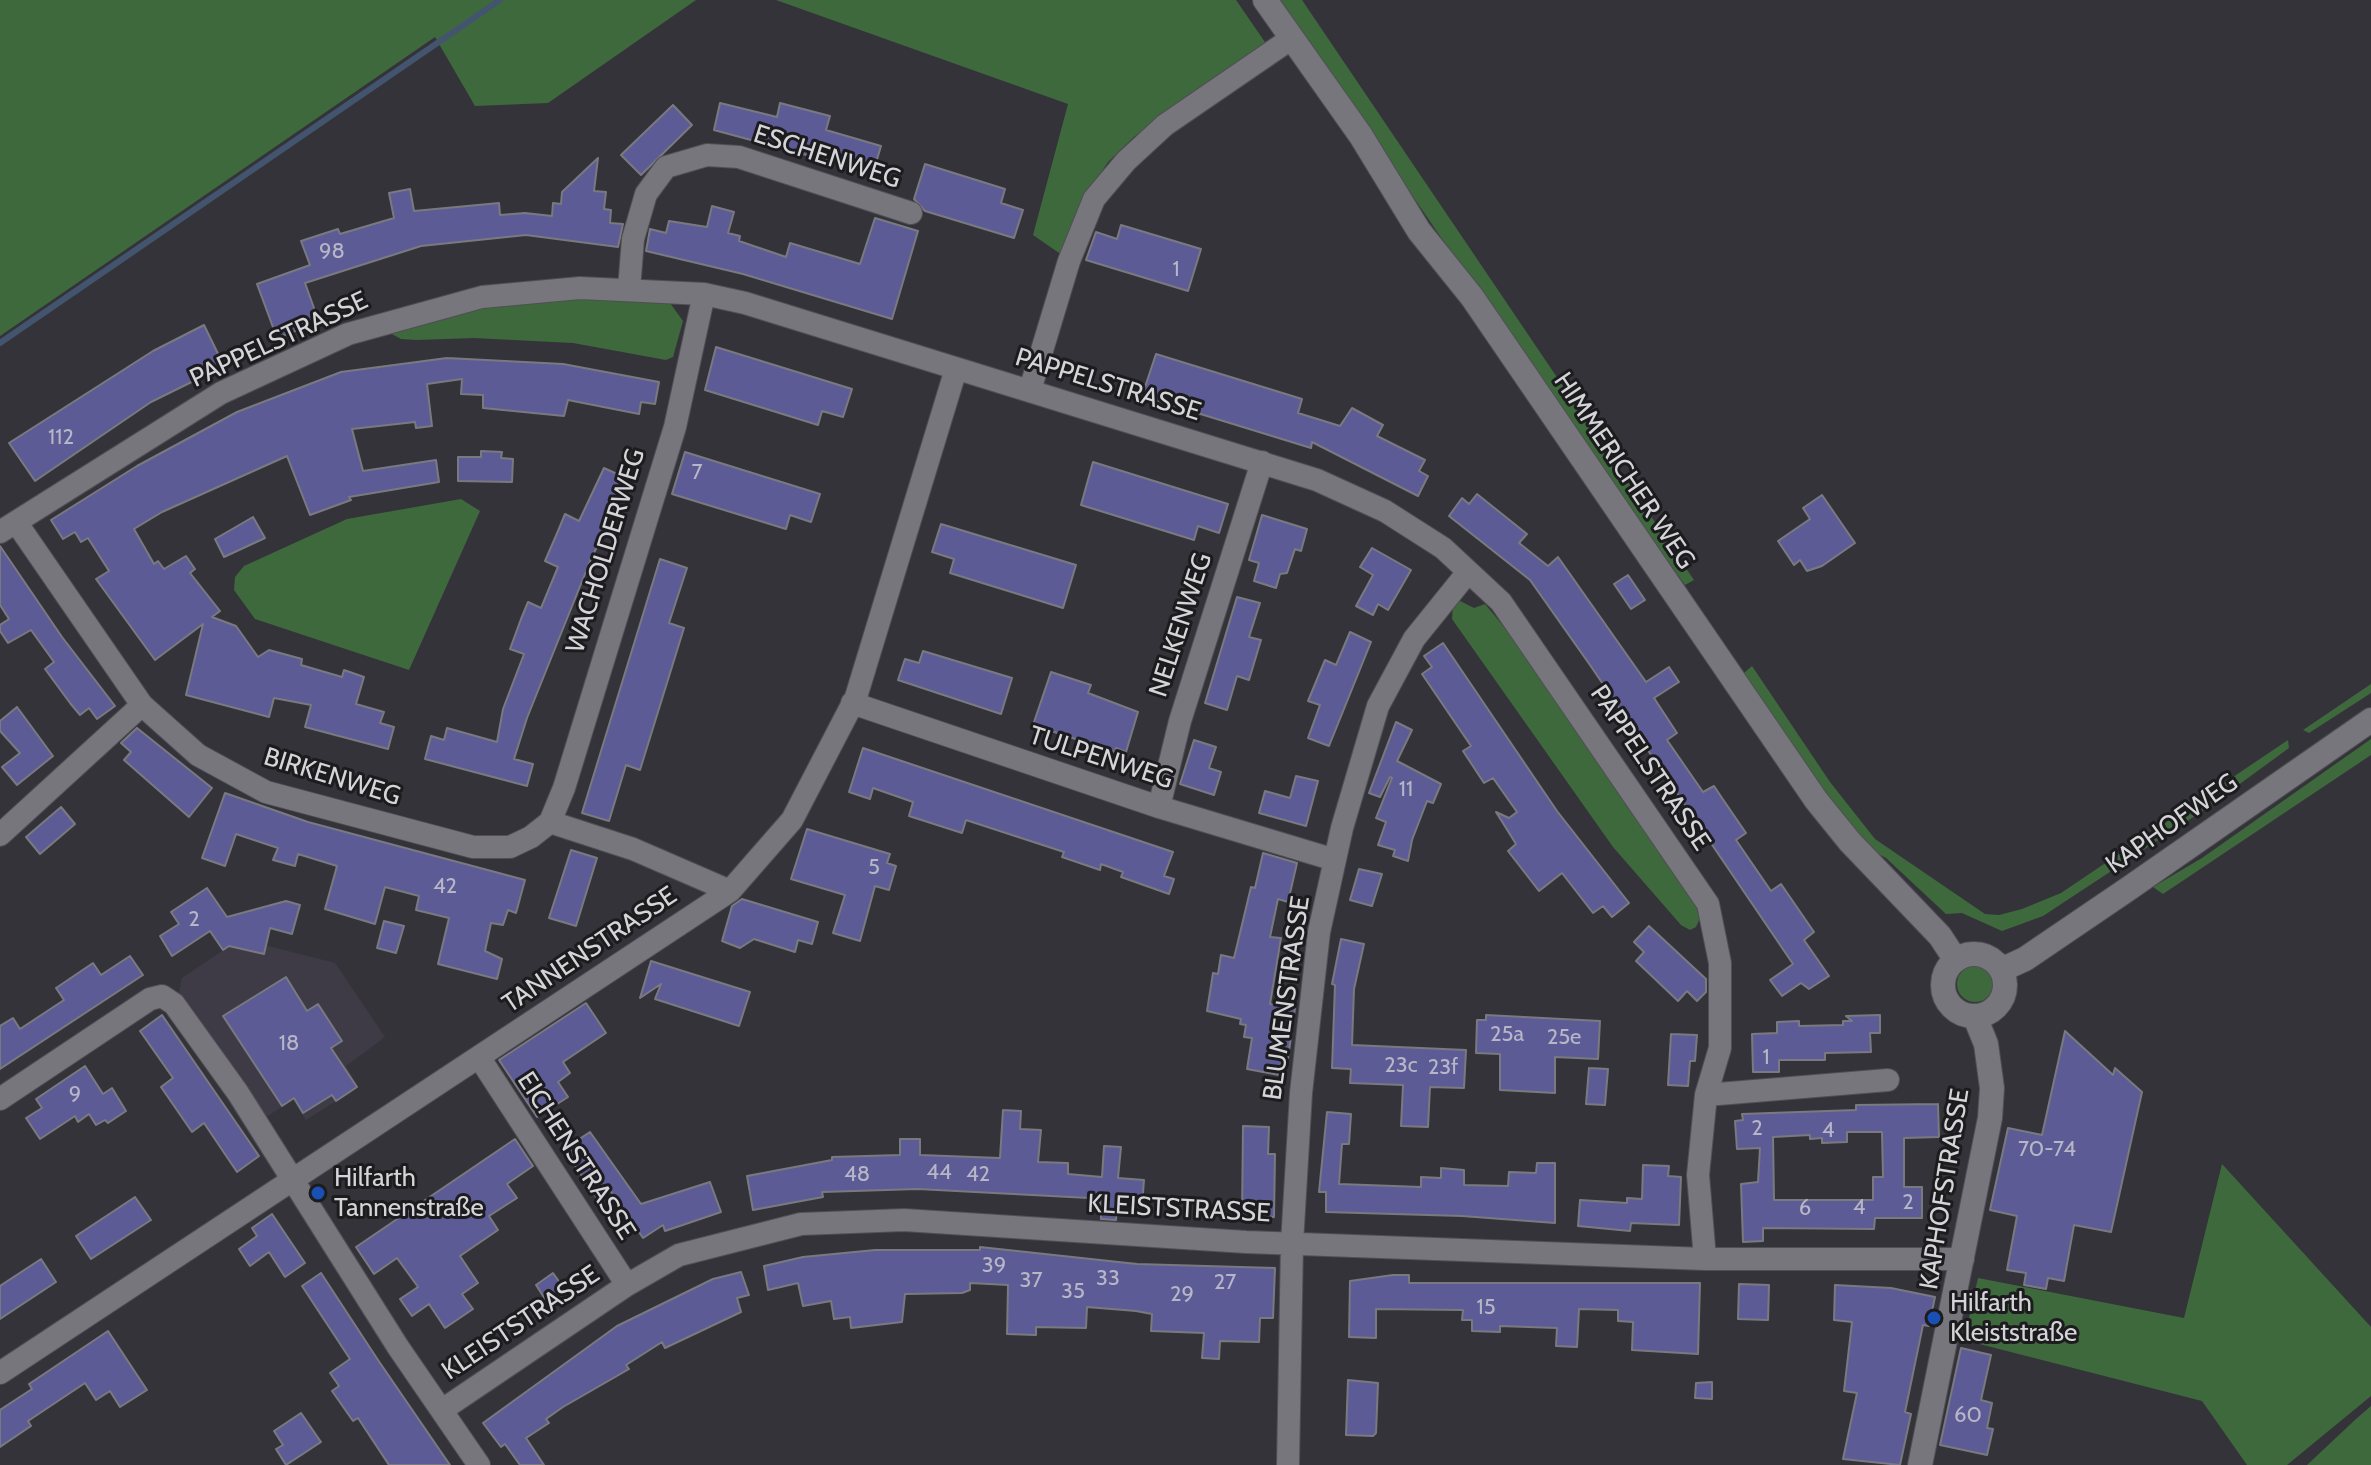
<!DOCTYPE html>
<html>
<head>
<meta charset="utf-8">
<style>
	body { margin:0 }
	canvas { display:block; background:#343339 }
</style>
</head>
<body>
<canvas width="2371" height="1465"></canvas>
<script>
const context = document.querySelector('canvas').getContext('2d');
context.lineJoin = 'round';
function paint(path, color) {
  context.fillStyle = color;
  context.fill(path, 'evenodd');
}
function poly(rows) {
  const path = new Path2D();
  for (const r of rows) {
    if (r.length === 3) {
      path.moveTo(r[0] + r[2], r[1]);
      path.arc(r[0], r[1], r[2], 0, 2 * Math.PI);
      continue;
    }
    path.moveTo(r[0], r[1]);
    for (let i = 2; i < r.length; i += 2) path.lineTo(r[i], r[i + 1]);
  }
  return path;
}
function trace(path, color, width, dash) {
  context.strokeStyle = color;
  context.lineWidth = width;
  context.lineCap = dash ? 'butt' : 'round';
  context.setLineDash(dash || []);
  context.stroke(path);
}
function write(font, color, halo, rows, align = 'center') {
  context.font = font + ' Cabin,sans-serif';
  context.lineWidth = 6;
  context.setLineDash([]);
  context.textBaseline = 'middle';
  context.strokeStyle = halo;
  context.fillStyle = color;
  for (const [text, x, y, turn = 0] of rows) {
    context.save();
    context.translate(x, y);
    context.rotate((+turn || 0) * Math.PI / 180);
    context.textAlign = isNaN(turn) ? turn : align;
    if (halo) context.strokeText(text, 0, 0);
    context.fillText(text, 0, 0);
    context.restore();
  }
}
const built = poly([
	[240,939,335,963,385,1037,346,1066,358,1087,306,1120,293,1100,266,1117,179,993,182,978]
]);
const green = poly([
	[0,0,696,0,548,103,475,106,435,37,0,336],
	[776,0,1236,0,1267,45,1135,136,1108,162,1081,203,1062,255,1033,235,1068,104],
	[1278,0,1302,0,1694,580,1685,585,1576,434],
	[589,297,670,303,683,321,673,357,666,360,573,343,474,338,416,340,401,339,390,333,472,308],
	[461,499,480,511,409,670,255,619,234,590,235,577,244,566,347,519],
	[1458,600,1474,608,1485,604,1509,633,1695,903,1700,918,1696,927,1690,930,1681,925,1613,847,1452,619,1453,605],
	[1752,666,1830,782,1875,839,1985,914,1999,915,2022,909,2061,893,2288,740,2289,748,2204,810,2043,916,2002,931,1962,913,1946,914,1886,858,1871,850,1829,802,1793,751,1744,673],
	[2371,684,2371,693,2309,733,2303,730],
	[2371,739,2371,755,2163,894,2153,887,2202,858],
	[1975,984,18],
	[2222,1164,2371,1327,2371,1396,2287,1465,2247,1465,2202,1401,1964,1340,1978,1278,2184,1318],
	[2371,1406,2371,1465,2307,1465,2356,1419]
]);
const stream = poly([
	[0,343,500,0]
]);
const building = poly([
	[720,103,777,117,780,103,830,116,826,130,881,146,873,173,714,130,720,103],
	[673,105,692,125,641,175,621,155,673,105],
	[598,158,594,191,606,192,604,209,611,210,610,223,623,224,618,247,526,235,421,246,305,283,319,322,277,338,257,284,310,265,301,241,338,229,340,234,394,218,389,193,410,189,414,211,499,203,500,215,525,213,552,216,553,203,561,204,562,192,598,158],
	[925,164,1005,189,1001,203,1023,210,1014,238,925,211,914,199,925,164],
	[712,206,734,212,728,233,740,236,739,241,786,257,790,243,860,264,875,218,918,231,892,319,743,274,646,251,650,229,666,233,669,221,707,227,712,206],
	[1121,225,1201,249,1188,291,1086,260,1096,232,1117,239,1121,225],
	[204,325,224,366,151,402,35,481,9,443,153,351,204,325],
	[716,347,852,389,843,417,822,411,818,425,705,390,716,347],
	[1156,354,1302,399,1298,413,1340,426,1352,408,1383,425,1377,436,1425,460,1419,471,1428,476,1418,496,1312,442,1311,448,1142,396,1156,354],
	[447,358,563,364,659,382,655,404,641,402,639,414,568,400,564,416,483,408,483,395,461,394,462,379,427,384,432,426,416,428,415,422,352,429,363,471,436,460,439,482,349,497,351,500,310,515,287,456,162,512,134,529,154,564,158,561,164,569,186,556,195,569,190,573,220,611,212,617,236,626,258,657,269,650,302,659,301,665,342,677,344,670,364,677,356,704,384,712,380,723,394,727,388,749,305,727,311,705,274,698,269,717,186,695,203,624,155,660,96,579,109,571,88,538,81,542,75,532,63,539,51,520,137,466,237,412,341,372,447,358],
	[481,451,502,452,501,458,513,459,512,482,458,481,458,457,481,457,481,451],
	[685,452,820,494,811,522,790,515,786,529,672,494,685,452],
	[1093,462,1228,504,1219,533,1198,526,1194,540,1081,505,1093,462],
	[604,468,630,480,591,559,527,718,514,759,533,764,527,786,425,759,431,736,444,740,447,728,497,742,503,709,524,654,510,649,521,619,528,602,541,608,558,567,545,561,558,531,565,514,579,521,604,468],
	[1477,494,1527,534,1519,543,1548,566,1558,557,1646,682,1669,667,1679,682,1654,698,1677,733,1667,740,1703,792,1714,786,1722,798,1746,833,1736,840,1771,891,1781,884,1814,932,1804,940,1829,976,1809,989,1801,983,1782,996,1770,980,1793,964,1590,665,1530,580,1449,516,1462,498,1469,504,1477,494],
	[1822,495,1855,543,1822,566,1807,571,1800,560,1794,565,1778,541,1810,519,1803,508,1822,495],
	[1262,515,1307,529,1301,551,1295,549,1287,573,1280,574,1276,588,1254,581,1259,563,1249,560,1262,515],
	[253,517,265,538,224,557,215,539,253,517],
	[941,524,1076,565,1063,608,950,573,954,559,932,552,941,524],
	[0,546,62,637,115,706,97,719,89,708,80,715,70,703,45,669,54,662,31,630,8,643,0,631,0,625,9,619,0,605,0,546],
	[1372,548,1411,570,1388,610,1378,604,1373,615,1356,606,1373,575,1360,567,1372,548],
	[660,559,687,568,669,623,684,628,640,770,626,765,609,821,582,813,660,559],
	[1628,575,1645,600,1631,609,1614,584,1628,575],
	[1237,597,1260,603,1249,637,1261,640,1249,680,1237,676,1227,710,1205,703,1237,597],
	[1350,632,1371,642,1329,746,1308,738,1320,705,1308,701,1325,660,1336,665,1350,632],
	[1443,643,1557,811,1629,903,1612,917,1603,906,1593,913,1562,873,1539,891,1508,851,1516,844,1496,812,1509,818,1517,812,1493,778,1484,783,1463,751,1471,746,1422,674,1432,667,1424,656,1443,643],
	[923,651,1012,678,1001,714,898,680,905,659,919,663,923,651],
	[1051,672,1091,685,1088,693,1138,712,1126,752,1116,748,1115,752,1033,725,1051,672],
	[17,707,53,756,17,785,2,767,20,753,0,731,0,721,17,707],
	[1396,722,1412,730,1397,761,1441,784,1433,803,1427,801,1412,840,1408,861,1393,856,1395,850,1378,845,1386,822,1376,818,1392,778,1390,777,1380,797,1369,793,1396,722],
	[137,728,212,788,189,817,124,760,131,752,121,743,137,728],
	[1194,740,1216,747,1209,768,1221,772,1214,795,1180,784,1194,740],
	[863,748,1173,852,1164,876,1174,879,1169,894,1121,877,1123,872,1101,864,1100,870,1062,857,1064,852,966,820,962,833,909,816,913,802,873,788,870,799,849,792,863,748],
	[1296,776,1318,781,1306,826,1259,813,1265,791,1290,798,1296,776],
	[225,793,308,822,525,880,516,913,508,910,503,925,491,923,485,951,502,959,497,979,438,964,449,918,416,910,419,896,385,887,375,924,325,909,337,866,298,854,295,866,273,860,278,848,236,834,225,866,202,858,225,793],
	[61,807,75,824,40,854,26,837,61,807],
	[807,829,890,854,887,863,896,866,889,890,875,886,860,941,833,933,845,895,791,879,807,829],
	[571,850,597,858,576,926,549,918,571,850],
	[1263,853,1297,863,1288,902,1278,899,1270,937,1281,938,1270,1004,1295,1008,1288,1058,1282,1057,1279,1075,1247,1069,1252,1038,1244,1037,1246,1025,1240,1024,1241,1019,1207,1011,1213,973,1218,974,1221,955,1234,958,1251,887,1255,888,1263,853],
	[1359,869,1382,874,1372,906,1350,900,1359,869],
	[207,888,227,917,286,901,300,905,292,934,270,928,264,954,229,946,223,950,210,931,172,956,160,936,179,924,171,912,207,888],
	[742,899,818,922,812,944,798,940,795,952,754,939,740,948,722,941,732,906,742,899],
	[384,921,404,926,396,953,377,948,384,921],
	[1649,926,1706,979,1706,992,1697,1001,1687,991,1678,1001,1636,961,1644,952,1634,942,1649,926],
	[1341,939,1364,944,1354,989,1352,1045,1466,1050,1464,1088,1430,1087,1428,1127,1401,1126,1403,1085,1350,1083,1351,1069,1332,1068,1335,985,1332,984,1341,939],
	[130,956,143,975,0,1069,0,1026,13,1018,20,1029,64,1000,56,988,93,963,101,975,130,956],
	[651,961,750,992,739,1026,655,999,661,984,640,998,651,961],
	[286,977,307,1011,318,1004,342,1041,331,1048,357,1087,336,1101,332,1095,303,1113,294,1098,282,1106,223,1016,286,977],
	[586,1003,606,1033,563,1062,570,1073,558,1082,568,1097,537,1117,499,1060,586,1003],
	[162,1015,259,1156,237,1172,204,1123,192,1132,161,1087,173,1078,140,1031,162,1015],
	[1486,1015,1600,1021,1598,1059,1555,1057,1555,1093,1500,1090,1500,1054,1476,1053,1477,1020,1486,1020,1486,1015],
	[1880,1015,1880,1033,1870,1033,1871,1052,1825,1053,1825,1060,1779,1060,1779,1072,1753,1072,1752,1034,1777,1033,1777,1022,1799,1021,1799,1026,1843,1025,1843,1021,1852,1021,1846,1016,1880,1015],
	[2065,1031,2113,1075,2115,1068,2142,1092,2111,1232,2074,1225,2064,1281,2048,1278,2046,1289,2024,1285,2026,1273,2007,1270,2017,1216,1990,1210,2008,1128,2042,1135,2065,1031],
	[1671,1034,1697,1035,1695,1061,1690,1061,1688,1086,1668,1085,1671,1034],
	[85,1066,103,1094,112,1088,126,1111,108,1123,105,1120,96,1125,89,1114,78,1122,75,1116,40,1139,26,1118,42,1108,36,1099,85,1066],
	[1589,1068,1608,1069,1605,1105,1586,1104,1589,1068],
	[1938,1104,1939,1137,1904,1138,1904,1187,1922,1187,1922,1218,1875,1218,1874,1229,1763,1228,1763,1241,1743,1242,1741,1184,1758,1182,1760,1148,1737,1149,1735,1121,1743,1120,1742,1114,1856,1110,1856,1105,1938,1104],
	[1847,1132,1882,1132,1883,1177,1873,1177,1873,1200,1774,1200,1773,1137,1810,1135,1810,1139,1822,1138,1822,1143,1847,1142,1847,1132],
	[1003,1110,1021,1111,1020,1129,1041,1130,1038,1162,1068,1163,1068,1174,1102,1177,1104,1146,1121,1147,1118,1178,1144,1180,1142,1206,1117,1204,1116,1220,1101,1219,1101,1203,1089,1202,1089,1198,918,1189,822,1192,823,1197,753,1210,747,1176,832,1160,832,1157,900,1155,900,1139,920,1139,920,1155,1000,1158,1003,1110],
	[1327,1112,1351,1114,1349,1144,1342,1144,1339,1184,1421,1187,1421,1177,1441,1178,1441,1168,1464,1170,1464,1185,1508,1186,1509,1172,1536,1173,1537,1163,1555,1163,1555,1223,1462,1216,1326,1212,1326,1192,1319,1192,1327,1112],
	[1243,1126,1269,1127,1268,1154,1275,1154,1274,1217,1242,1216,1243,1126],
	[590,1132,641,1204,710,1182,721,1212,665,1231,663,1225,643,1238,609,1189,596,1197,564,1149,590,1132],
	[515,1139,533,1166,507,1184,517,1198,489,1216,498,1230,460,1256,478,1283,462,1294,473,1309,445,1328,429,1304,412,1316,400,1299,418,1287,397,1258,374,1274,356,1247,515,1139],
	[1643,1165,1669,1166,1668,1176,1681,1177,1679,1225,1631,1223,1630,1231,1578,1226,1580,1200,1627,1203,1627,1198,1642,1199,1643,1165],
	[135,1197,151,1220,91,1259,76,1236,135,1197],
	[272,1214,305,1263,285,1277,269,1252,250,1266,239,1249,257,1236,252,1228,272,1214],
	[980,1247,1137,1264,1275,1268,1273,1318,1260,1318,1259,1342,1220,1341,1219,1359,1202,1358,1204,1333,1151,1331,1152,1314,1136,1311,1087,1307,1086,1328,1036,1327,1036,1335,1007,1334,1008,1285,970,1283,970,1290,962,1293,905,1294,902,1322,851,1328,850,1317,834,1319,831,1301,803,1306,798,1283,768,1290,764,1266,803,1257,875,1250,980,1250,980,1247],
	[41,1259,56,1282,0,1319,0,1286,41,1259],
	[741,1272,749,1295,737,1298,741,1312,665,1348,662,1342,626,1365,629,1369,563,1407,546,1419,549,1423,526,1438,544,1465,520,1465,505,1444,501,1447,483,1423,617,1326,713,1279,741,1272],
	[321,1273,378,1360,450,1465,389,1465,358,1418,353,1421,332,1391,339,1386,330,1373,350,1359,302,1286,321,1273],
	[553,1273,565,1290,547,1302,536,1285,553,1273],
	[1393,1275,1409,1275,1409,1283,1700,1283,1698,1354,1632,1350,1633,1322,1618,1321,1618,1310,1579,1309,1577,1347,1556,1346,1557,1328,1500,1326,1500,1332,1472,1331,1472,1320,1462,1320,1463,1310,1376,1309,1376,1338,1349,1337,1350,1281,1393,1275],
	[1739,1284,1769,1285,1768,1320,1738,1319,1739,1284],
	[1835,1285,1891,1288,1935,1297,1929,1326,1923,1325,1905,1412,1911,1414,1900,1465,1843,1459,1857,1393,1844,1391,1852,1322,1834,1320,1835,1285],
	[108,1331,147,1390,120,1407,110,1391,96,1400,85,1383,28,1421,31,1426,0,1447,0,1410,32,1389,29,1384,108,1331],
	[1961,1348,1991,1355,1981,1400,1992,1403,1987,1428,1993,1429,1987,1455,1940,1445,1961,1348],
	[1348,1380,1378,1383,1376,1433,1373,1436,1346,1435,1348,1380],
	[1712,1382,1712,1399,1695,1398,1696,1383,1712,1382],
	[301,1413,321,1442,286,1465,276,1449,283,1445,274,1431,301,1413]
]);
const street = poly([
	[629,289,633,239,646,194,666,167,707,155,739,157,911,213],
	[1030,390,1069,261,1094,199,1126,161,1165,125,1292,38],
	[16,522,142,705,198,755,266,792,473,847,510,847,531,837,550,822,633,849,730,891],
	[0,532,221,393,348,334,482,297,580,288,704,294,745,303,1317,480,1385,511,1443,548,1501,602,1708,904,1720,963,1720,1048,1706,1095,1698,1175,1705,1259],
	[852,703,1159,807,1335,860],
	[1159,807,1180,721,1262,462],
	[550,822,564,788,675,427,704,294],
	[0,835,142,705],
	[479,1057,627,1285],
	[1706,1095,1888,1080],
	[0,1099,150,999,162,996,174,1004,238,1093,398,1347,479,1465],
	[0,1373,730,891,792,820,856,697,956,369],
	[442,1410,627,1285,679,1255,801,1224,904,1220,1246,1242,1705,1259,1963,1259],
	[1288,1465,1292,1243,1301,1093,1319,932,1342,828,1378,706,1414,639,1468,572]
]);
const secondary = poly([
	[1265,0,1361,136,1419,231,1472,297,1816,800,1850,842,1940,936,1955,959],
	[1974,985,31],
	[2001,970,2025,959,2128,889,2371,720],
	[1920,1465,1990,1118,1992,1088,1986,1044,1975,1017]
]);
const markers = [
	[318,1193,8,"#1a4fb4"],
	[1934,1318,8,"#1a4fb4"]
];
const numberNames = [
	["98",332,252],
	["1",1176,270],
	["112",61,438],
	["7",697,473],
	["11",1406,790],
	["5",874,868],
	["42",445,887],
	["2",194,920],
	["25a",1507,1035],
	["25e",1564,1038],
	["18",289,1044],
	["1",1766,1058],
	["23c",1401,1066],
	["23f",1443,1068],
	["9",75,1095],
	["2",1757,1129],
	["4",1828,1131],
	["70-74",2047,1150],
	["44",939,1173],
	["48",857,1175],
	["42",978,1175],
	["2",1908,1203],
	["4",1859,1208],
	["6",1805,1209],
	["39",994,1266],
	["33",1108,1279],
	["37",1031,1281],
	["27",1225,1283],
	["35",1073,1292],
	["29",1182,1295],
	["15",1486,1308],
	["60",1968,1416]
];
const streetNames = [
	["ESCHENWEG",827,157,18],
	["PAPPELSTRASSE",279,340,-25],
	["PAPPELSTRASSE",1108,385,17],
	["HIMMERICHER WEG",1624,471,56],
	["WACHOLDERWEG",606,551,-73],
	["NELKENWEG",1181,625,-72],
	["TULPENWEG",1101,758,18],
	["PAPPELSTRASSE",1650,768,56],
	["BIRKENWEG",332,777,17],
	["KAPHOFWEG",2172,824,-35],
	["TANNENSTRASSE",590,950,-34],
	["BLUMENSTRASSE",1287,998,-82],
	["EICHENSTRASSE",576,1156,57],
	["KAPHOFSTRASSE",1945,1189,-81],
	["KLEISTSTRASSE",1179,1209,3],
	["KLEISTSTRASSE",521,1323,-34]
];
const poiNames = [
	["Hilfarth",334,1178],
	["Tannenstraße",334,1208],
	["Hilfarth",1950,1303],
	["Kleiststraße",1950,1333]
];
paint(built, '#3e3b47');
paint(green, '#3e693c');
trace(stream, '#43556e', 6);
paint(building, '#5d5b95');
trace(building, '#797980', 2);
trace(street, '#504f54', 24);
trace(secondary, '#504f54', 26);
trace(street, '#77767d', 22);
trace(secondary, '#77767d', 24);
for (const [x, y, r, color] of markers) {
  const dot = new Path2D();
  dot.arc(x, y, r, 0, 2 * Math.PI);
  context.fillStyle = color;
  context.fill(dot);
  trace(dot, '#1c1b1e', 3);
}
write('22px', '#b7b6c7', null, numberNames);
write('26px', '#d5d4d8', '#1c1b1e', streetNames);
write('26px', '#d5d4d8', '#1c1b1e', poiNames, 'left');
</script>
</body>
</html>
